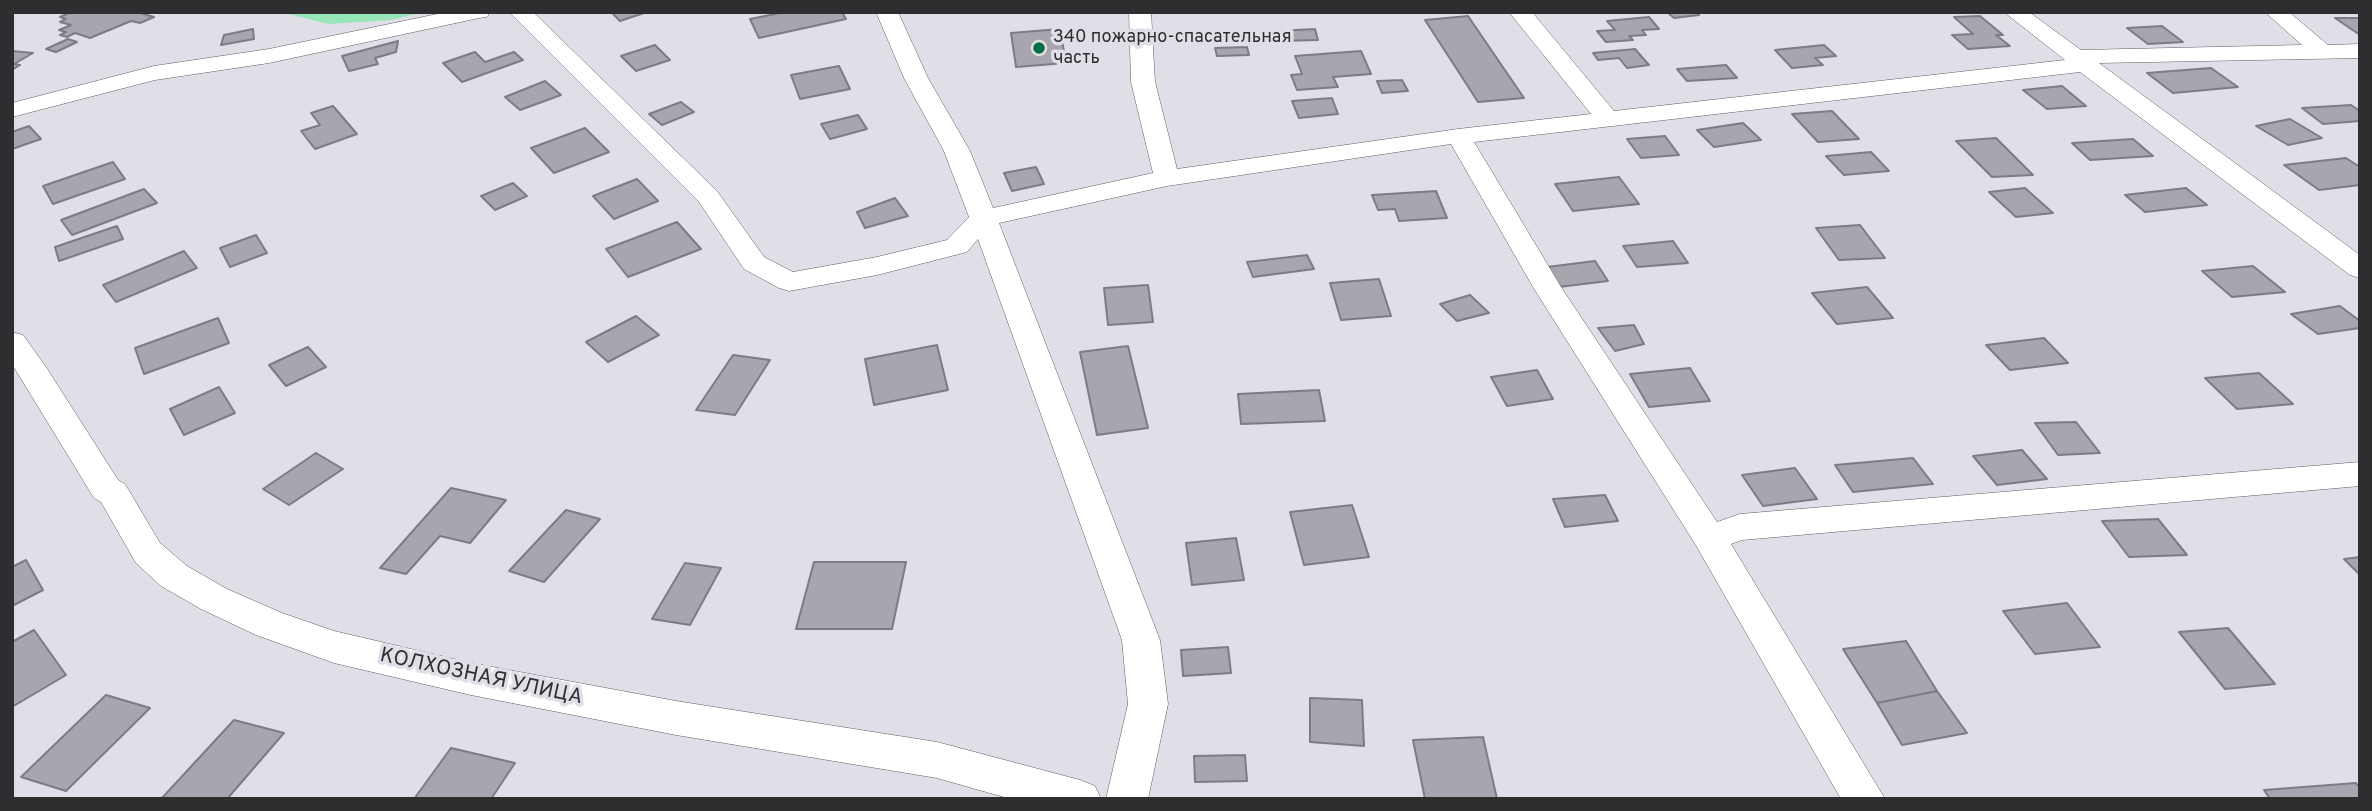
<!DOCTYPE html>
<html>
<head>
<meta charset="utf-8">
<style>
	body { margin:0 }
	#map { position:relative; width:2372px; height:811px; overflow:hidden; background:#e0dfe7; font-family:Overpass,sans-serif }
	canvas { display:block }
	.frame { position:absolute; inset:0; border:14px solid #2e2e31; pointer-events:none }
</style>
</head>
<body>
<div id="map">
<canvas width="2372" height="811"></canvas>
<div class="frame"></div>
</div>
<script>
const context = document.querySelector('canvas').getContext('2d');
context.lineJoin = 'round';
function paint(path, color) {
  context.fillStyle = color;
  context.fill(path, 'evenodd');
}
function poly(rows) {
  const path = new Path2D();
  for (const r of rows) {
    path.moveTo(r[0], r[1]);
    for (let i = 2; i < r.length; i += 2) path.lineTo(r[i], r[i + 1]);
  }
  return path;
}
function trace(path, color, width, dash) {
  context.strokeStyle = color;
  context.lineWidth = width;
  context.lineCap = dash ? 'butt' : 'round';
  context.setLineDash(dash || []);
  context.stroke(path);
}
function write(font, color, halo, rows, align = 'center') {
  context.font = font + ' Overpass,sans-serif';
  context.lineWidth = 7;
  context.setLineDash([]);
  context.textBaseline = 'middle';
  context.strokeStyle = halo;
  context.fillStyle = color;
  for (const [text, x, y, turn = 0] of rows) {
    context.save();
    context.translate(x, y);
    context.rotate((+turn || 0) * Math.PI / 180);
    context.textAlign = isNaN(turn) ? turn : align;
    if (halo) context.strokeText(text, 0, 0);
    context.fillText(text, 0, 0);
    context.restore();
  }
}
const green = poly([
	[281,12,424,12,391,20,328,24]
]);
const building = poly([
	[71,12,137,12,154,17,140,23,131,21,90,38,75,33,67,37,60,35,66,32,59,30,71,25,60,22,66,19,60,17,71,12],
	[611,12,647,12,620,21,611,12],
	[785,12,842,12,846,19,759,38,750,19,785,12],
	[1667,12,1696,12,1699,15,1674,18,1667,12],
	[1468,16,1524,98,1478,102,1425,20,1468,16],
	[1980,16,2003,35,1996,35,2010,46,1968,49,1952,35,1973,34,1954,17,1980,16],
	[1649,17,1659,29,1642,30,1646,35,1629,36,1633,40,1606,42,1597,31,1615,30,1607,21,1649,17],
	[2335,18,2360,18,2360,35,2335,18],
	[2162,26,2183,42,2148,44,2127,28,2162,26],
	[253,29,254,39,221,45,224,35,253,29],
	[1060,29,1066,63,1016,67,1011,33,1060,29],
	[1315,29,1318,40,1280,41,1278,31,1315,29],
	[68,39,77,42,56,52,46,49,68,39],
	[398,41,396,52,375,58,378,64,349,71,342,56,398,41],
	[655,45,670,60,636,71,621,56,655,45],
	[1824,45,1836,56,1815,58,1823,65,1792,68,1775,50,1824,45],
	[1247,47,1249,55,1217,56,1215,48,1247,47],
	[1635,49,1649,65,1627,68,1619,58,1598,60,1593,53,1635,49],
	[12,51,33,53,14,64,20,65,12,70,12,51],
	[1361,51,1371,74,1333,77,1338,87,1297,90,1291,75,1302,74,1295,56,1361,51],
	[475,52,485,62,514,52,523,60,462,82,443,63,475,52],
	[1726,65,1737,78,1687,81,1677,69,1726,65],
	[839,66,850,89,800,99,791,75,839,66],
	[2211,68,2238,87,2173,93,2147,73,2211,68],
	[1402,80,1408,91,1382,93,1377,81,1402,80],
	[545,81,561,95,520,110,505,97,545,81],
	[2062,86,2086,106,2047,109,2023,90,2062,86],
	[1332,98,1338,114,1299,118,1292,101,1332,98],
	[681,102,694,112,662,125,649,114,681,102],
	[2351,105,2360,111,2360,121,2323,124,2302,108,2351,105],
	[333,106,357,134,315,149,301,131,320,125,311,113,333,106],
	[1832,111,1859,139,1818,142,1792,114,1832,111],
	[858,115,867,129,830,139,821,124,858,115],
	[2290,119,2322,138,2288,145,2256,126,2290,119],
	[1743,123,1761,140,1714,147,1697,130,1743,123],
	[29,126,41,139,12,149,12,132,29,126],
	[585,128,609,152,554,173,531,148,585,128],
	[1665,136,1679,155,1641,158,1627,139,1665,136],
	[1996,138,2033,175,1992,177,1956,141,1996,138],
	[2133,139,2153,156,2090,160,2072,143,2133,139],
	[1871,152,1889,171,1844,175,1826,156,1871,152],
	[2346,158,2360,167,2360,185,2319,190,2284,165,2346,158],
	[113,162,125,179,53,204,43,186,113,162],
	[1036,167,1044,184,1012,191,1004,173,1036,167],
	[1619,177,1639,204,1573,211,1555,184,1619,177],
	[637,179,658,201,614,219,593,196,637,179],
	[513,183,527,196,495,210,481,196,513,183],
	[2025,188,2053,213,2016,217,1989,192,2025,188],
	[2186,188,2207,205,2145,212,2125,195,2186,188],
	[144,189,157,203,72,235,61,220,144,189],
	[1436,191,1447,218,1399,221,1395,209,1378,210,1372,195,1436,191],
	[895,198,908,216,865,228,857,212,895,198],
	[677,222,701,249,628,277,606,249,677,222],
	[1860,225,1885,258,1839,260,1816,228,1860,225],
	[117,226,123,239,59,261,55,247,117,226],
	[256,235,267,253,230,267,220,248,256,235],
	[1673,241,1688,263,1637,267,1623,246,1673,241],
	[184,251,197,268,116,302,103,285,184,251],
	[1307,255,1314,269,1253,277,1247,262,1307,255],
	[1595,261,1608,281,1559,287,1547,267,1595,261],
	[2253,266,2285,292,2232,297,2202,271,2253,266],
	[1379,279,1391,316,1341,320,1330,283,1379,279],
	[1148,285,1153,322,1108,325,1104,288,1148,285],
	[1867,287,1893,318,1837,324,1812,293,1867,287],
	[1470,295,1489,313,1457,321,1440,304,1470,295],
	[2340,306,2360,321,2360,328,2318,334,2291,314,2340,306],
	[636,316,659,335,608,362,586,342,636,316],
	[218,318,229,343,144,374,135,348,218,318],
	[1634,325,1644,344,1615,351,1598,328,1634,325],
	[2044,338,2068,363,2010,370,1986,345,2044,338],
	[937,345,948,390,874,405,865,359,937,345],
	[1128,346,1148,428,1097,435,1080,352,1128,346],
	[308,347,326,367,286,386,269,365,308,347],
	[733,355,770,360,735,415,696,410,733,355],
	[1690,368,1710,401,1649,407,1630,374,1690,368],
	[1537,370,1553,399,1507,406,1491,377,1537,370],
	[2259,373,2293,404,2237,409,2205,378,2259,373],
	[219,387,235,413,184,435,170,409,219,387],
	[1319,390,1325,421,1241,424,1238,394,1319,390],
	[2076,422,2100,453,2058,455,2035,423,2076,422],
	[2022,450,2047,479,1997,485,1973,456,2022,450],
	[316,453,343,469,289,505,263,489,316,453],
	[1913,458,1933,484,1853,492,1835,465,1913,458],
	[1795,468,1817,499,1763,506,1742,475,1795,468],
	[451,488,506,500,470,543,440,536,406,574,380,568,451,488],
	[1605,495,1618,521,1565,527,1553,499,1605,495],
	[1352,505,1369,557,1304,565,1290,512,1352,505],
	[566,510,600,519,544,582,509,571,566,510],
	[2158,519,2187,555,2129,557,2102,521,2158,519],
	[1236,538,1244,580,1192,585,1186,543,1236,538],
	[2360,557,2360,575,2344,559,2360,557],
	[26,560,43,590,12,606,12,567,26,560],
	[814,562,906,562,892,629,796,629,814,562],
	[685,563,721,568,690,625,652,619,685,563],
	[2067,603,2100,647,2035,654,2003,611,2067,603],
	[2228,628,2275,684,2225,689,2179,632,2228,628],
	[34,630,66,675,12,707,12,642,34,630],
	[1906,641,1937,691,1877,703,1843,649,1906,641],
	[1228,647,1231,673,1183,676,1181,650,1228,647],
	[1937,691,1967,733,1902,745,1877,703,1937,691],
	[106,695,150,708,66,791,21,777,106,695],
	[1310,698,1362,700,1364,746,1310,742,1310,698],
	[234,720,284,733,227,799,162,798,234,720],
	[1483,737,1497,799,1425,799,1413,740,1483,737],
	[451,748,515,763,491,799,414,799,451,748],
	[1245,755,1247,781,1195,782,1194,756,1245,755],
	[2356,783,2360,788,2360,799,2270,799,2264,790,2356,783]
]);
const minor = poly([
	[447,12,490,12,487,17,479,18,269,63,155,80,12,117,12,103,154,66,269,49,447,12],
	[509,12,533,12,717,191,764,257,793,272,877,257,947,240,969,217,944,151,904,78,876,12,898,12,928,78,970,151,993,208,1153,173,1131,82,1129,12,1151,12,1155,82,1177,169,1458,129,1591,114,1509,12,1532,12,1614,111,2065,60,2004,12,2029,12,2081,50,2302,45,2265,12,2289,12,2328,45,2360,44,2360,58,2099,63,2360,255,2360,278,2350,275,2080,72,1474,142,1561,287,1717,522,1740,514,2360,462,2360,486,1742,540,1731,544,1885,799,1841,799,1697,547,1533,287,1451,144,1167,186,999,223,1160,640,1168,704,1148,799,1106,799,1128,704,1122,640,978,239,967,252,877,275,789,291,779,288,744,269,699,202,509,12],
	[12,332,23,335,46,367,118,480,125,484,160,543,187,566,227,589,282,613,334,631,471,663,676,701,937,742,1080,780,1095,786,1101,799,1011,799,937,778,676,735,471,695,334,663,256,635,201,609,161,586,136,563,101,502,94,498,12,364,12,332]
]);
const markers = [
	[1039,48,7,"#036d44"]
];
const farPoinames = [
	["340 пожарно-спасательная",1053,38],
	["часть",1053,59]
];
const streetNames = [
	["КОЛХОЗНАЯ УЛИЦА",481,678,12]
];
paint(green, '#98e5ba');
paint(building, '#a7a5ad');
trace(building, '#7d7b83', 2);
trace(minor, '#5e5d63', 1);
paint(minor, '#fff');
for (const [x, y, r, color] of markers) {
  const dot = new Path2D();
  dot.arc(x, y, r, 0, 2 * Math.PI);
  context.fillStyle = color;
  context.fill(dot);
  trace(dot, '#e0dfe7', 2.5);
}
write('18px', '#2e2e31', '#e0dfe7', farPoinames, 'left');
write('21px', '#2e2e31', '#e0dfe7', streetNames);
</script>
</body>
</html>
